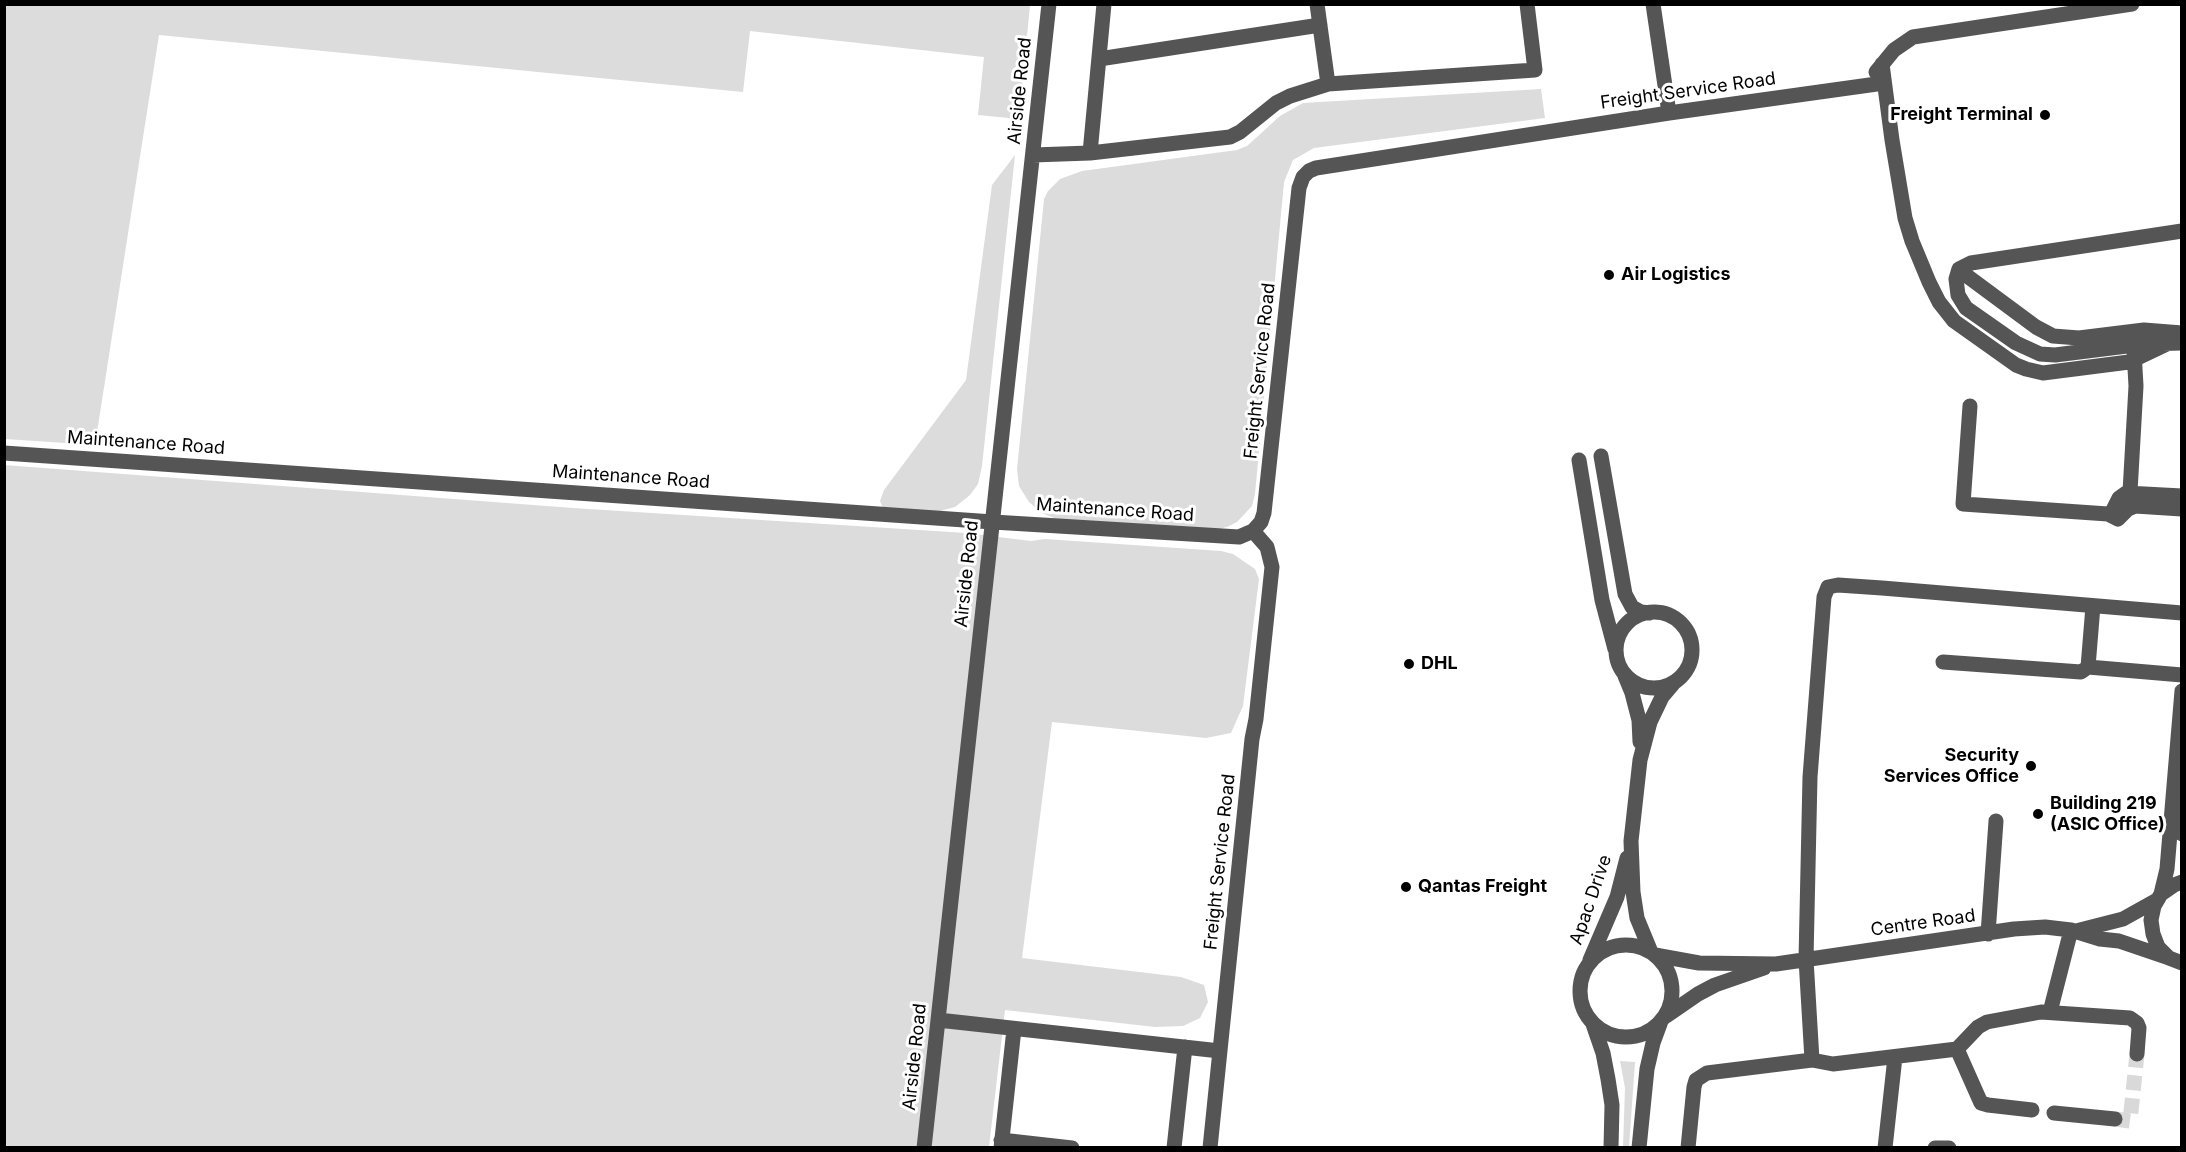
<!DOCTYPE html>
<html>
<head>
<meta charset="utf-8">
<style>
	body { margin:0 }
	#map { position:relative; width:2186px; height:1152px; overflow:hidden; background:#fff; font-family:Inter,sans-serif }
	canvas { display:block }
	.frame { position:absolute; inset:0; border:6px solid #000; pointer-events:none }
</style>
</head>
<body>
<div id="map">
<canvas width="2186" height="1152"></canvas>
<div class="frame"></div>
</div>
<script>
const context = document.querySelector('canvas').getContext('2d');
context.lineJoin = 'round';
function paint(path, color) {
  context.fillStyle = color;
  context.fill(path, 'evenodd');
}
function poly(rows) {
  const path = new Path2D();
  for (const r of rows) {
    if (r.length === 3) {
      path.moveTo(r[0] + r[2], r[1]);
      path.arc(r[0], r[1], r[2], 0, 2 * Math.PI);
      continue;
    }
    path.moveTo(r[0], r[1]);
    for (let i = 2; i < r.length; i += 2) path.lineTo(r[i], r[i + 1]);
  }
  return path;
}
function trace(path, color, width, dash) {
  context.strokeStyle = color;
  context.lineWidth = width;
  context.lineCap = dash ? 'butt' : 'round';
  context.setLineDash(dash || []);
  context.stroke(path);
}
function write(font, color, halo, rows, align = 'center') {
  context.font = font + ' Inter,sans-serif';
  context.lineWidth = 6;
  context.setLineDash([]);
  context.textBaseline = 'middle';
  context.strokeStyle = halo;
  context.fillStyle = color;
  for (const [text, x, y, turn = 0] of rows) {
    context.save();
    context.translate(x, y);
    context.rotate((+turn || 0) * Math.PI / 180);
    context.textAlign = isNaN(turn) ? turn : align;
    if (halo) context.strokeText(text, 0, 0);
    context.fillText(text, 0, 0);
    context.restore();
  }
}
const green = poly([
	[4,5,5,4,1030,5,1019,119,978,115,984,57,750,31,743,92,159,35,95,445,5,439],
	[1541,89,1545,118,1314,148,1293,160,1284,182,1255,494,1252,506,1237,522,1227,527,1214,530,1061,521,1042,513,1029,502,1019,486,1017,469,1044,199,1048,191,1060,179,1082,171,1237,150,1247,146,1280,116,1303,103],
	[1015,155,982,466,978,484,970,495,955,507,936,512,883,508,880,501,884,490,966,380,992,185],
	[4,465,573,508,966,533,1031,541,1045,539,1221,551,1233,554,1255,569,1259,579,1243,706,1231,733,1206,738,1052,722,1022,958,1181,977,1204,985,1208,1002,1200,1018,1183,1026,1155,1027,1005,1010,989,1147,5,1147],
	[1620,1061,1635,1062,1629,1147,1623,1147,1625,1088]
]);
const minorTunnel = poly([
	[2115,1119,2130,1121,2137,1054]
]);
const minor = poly([
	[1317,4,1328,84,1535,70,1527,4],
	[1653,4,1669,113],
	[1099,59,1320,25],
	[1882,64,1892,140,1905,218,1912,241,1929,282,1939,302,1954,321,2016,365,2026,369,2043,373,2129,362,2169,343],
	[1876,72,1894,50,1913,37,2132,4],
	[1090,153,1104,4],
	[1033,155,1090,153,1230,137,1240,132,1276,103,1290,96,1328,84],
	[2182,231,1971,263,1959,269,1956,279,1958,295,1966,308,2016,343,2040,354,2055,355,2143,344,2182,343],
	[1959,270,2036,327,2053,336,2079,338,2144,330,2182,333],
	[1970,406,1963,504,2108,514,2118,519,2128,509,2135,506,2182,509],
	[4,453,993,522,1239,537,1253,531,1261,522,1264,513,1299,188,1303,177,1309,171,1316,168,1669,113,1884,83],
	[1601,456,1625,594,1632,607,1641,612,1650,613],
	[1579,460,1602,600,1615,649],
	[2130,492,2136,386,2134,351],
	[2111,514,2119,498,2126,493,2182,496],
	[1654,650,38],
	[1943,662,2081,672,2088,667,2182,675],
	[2088,667,2093,606],
	[1625,676,1632,693,1639,720,1640,742],
	[2179,805,2182,834],
	[2182,882,2174,885,2161,894,2154,906,2151,920,2153,934,2158,947,2169,958,2182,963],
	[2161,894,2167,869,2182,691],
	[2076,931,2123,919,2157,900],
	[1988,934,1996,821],
	[1626,991,46],
	[1651,952,1637,918,1633,892,1631,841,1640,760,1650,722,1662,697,1673,684],
	[1655,955,1699,963,1776,964,2014,929,2045,927,2071,930,2100,939,2119,941,2169,958],
	[1590,960,1617,897,1627,858],
	[2050,1012,2071,930],
	[1666,1016,1698,994,1715,985,1764,968],
	[938,1020,1220,1051],
	[1593,1024,1603,1053,1608,1079,1612,1105,1611,1148],
	[1957,1049,1981,1103,1988,1105,2032,1110],
	[1812,1060,1806,959,1810,777,1824,597,1828,587,1838,585,1882,588,2182,613],
	[2054,1113,2115,1119],
	[1001,1140,1072,1148],
	[924,1148,1049,4],
	[1001,1148,1014,1029],
	[1174,1148,1185,1047],
	[1210,1148,1252,739,1256,719,1272,567,1267,547,1253,531],
	[1639,1148,1647,1069,1653,1043,1660,1024],
	[1688,1148,1694,1087,1696,1080,1707,1073,1812,1060,1833,1064,1957,1049,1978,1027,1987,1022,2041,1012,2130,1018,2137,1023,2139,1028,2137,1054],
	[1885,1148,1895,1057],
	[1935,1148,1949,1148]
]);
const markers = [
	[2045,115,6,"#000"],
	[1609,275,6,"#000"],
	[1409,664,6,"#000"],
	[2031,766,6,"#000"],
	[2038,814,6,"#000"],
	[1406,887,6,"#000"]
];
const streetNames = [
	["Airside Road",1020,91,-84],
	["Freight Service Road",1688,91,-8],
	["Freight Service Road",1260,371,-84],
	["Maintenance Road",146,443,4],
	["Maintenance Road",631,477,4],
	["Maintenance Road",1115,510,4],
	["Airside Road",967,574,-84],
	["Freight Service Road",1220,862,-84],
	["Apac Drive",1591,900,-71],
	["Centre Road",1923,923,-8],
	["Airside Road",915,1057,-84]
];
const poiNames = [
	["Freight Terminal",2033,115,"right"],
	["Air Logistics",1621,275],
	["DHL",1421,664],
	["Security",2019,756,"right"],
	["Services Office",2019,777,"right"],
	["Building 219",2050,804],
	["(ASIC Office)",2050,825],
	["Qantas Freight",1418,887]
];
paint(green, '#dcdcdc');
trace(minorTunnel, '#d9d9d9', 15, [15, 8]);
trace(minor, '#555', 15);
for (const [x, y, r, color] of markers) {
  const dot = new Path2D();
  dot.arc(x, y, r, 0, 2 * Math.PI);
  context.fillStyle = color;
  context.fill(dot);
  trace(dot, '#fff', 2);
}
write('18px', '#000', '#fff', streetNames);
write('bold 18px', '#000', '#fff', poiNames, 'left');
</script>
</body>
</html>
